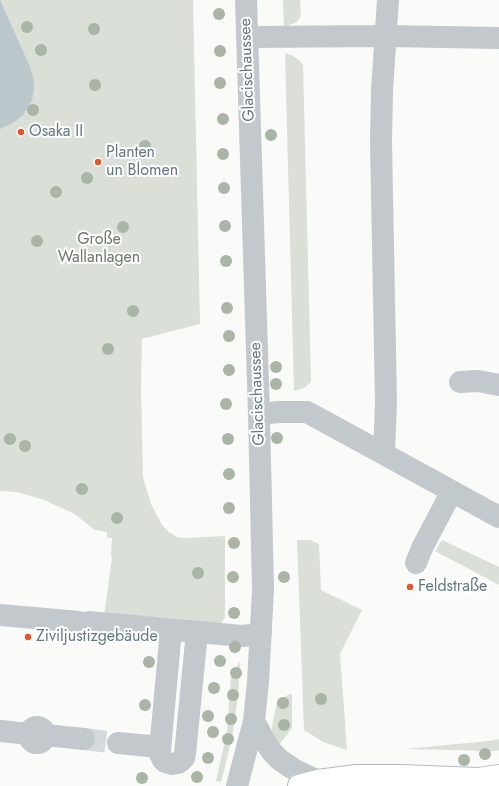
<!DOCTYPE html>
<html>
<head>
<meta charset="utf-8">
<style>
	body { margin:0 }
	canvas { display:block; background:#fafaf8 }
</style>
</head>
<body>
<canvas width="499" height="786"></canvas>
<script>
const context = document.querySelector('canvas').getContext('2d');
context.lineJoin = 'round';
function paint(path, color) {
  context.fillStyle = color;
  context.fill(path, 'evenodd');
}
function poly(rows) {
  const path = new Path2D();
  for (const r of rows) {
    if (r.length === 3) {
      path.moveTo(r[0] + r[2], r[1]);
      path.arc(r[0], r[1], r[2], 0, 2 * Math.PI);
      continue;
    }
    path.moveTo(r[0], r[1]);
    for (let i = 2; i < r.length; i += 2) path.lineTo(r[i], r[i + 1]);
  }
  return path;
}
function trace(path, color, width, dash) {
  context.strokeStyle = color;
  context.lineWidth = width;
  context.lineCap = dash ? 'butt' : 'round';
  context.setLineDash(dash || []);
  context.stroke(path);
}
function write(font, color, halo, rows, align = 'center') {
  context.font = font + ' Jost,sans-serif';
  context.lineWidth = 4;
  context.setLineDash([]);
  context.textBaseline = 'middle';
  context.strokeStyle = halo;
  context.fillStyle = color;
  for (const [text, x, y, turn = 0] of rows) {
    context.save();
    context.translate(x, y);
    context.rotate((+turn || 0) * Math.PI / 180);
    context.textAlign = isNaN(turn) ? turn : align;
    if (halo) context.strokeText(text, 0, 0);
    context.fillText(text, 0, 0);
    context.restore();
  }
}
const green = poly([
	[0,0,193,0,200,324,142,339,141,386,143,477,151,504,162,525,169,532,177,537,184,538,225,536,225,617,221,624,104,617,112,557,111,556,112,538,107,538,107,532,95,530,73,513,44,500,17,492,0,491],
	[283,0,300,0,301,16,297,22,284,27],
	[285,53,293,56,300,61,303,65,311,381,309,384,304,388,294,391],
	[297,540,310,540,319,544,321,590,362,610,340,654,347,750,323,742,304,730],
	[442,540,499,567,499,585,435,551],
	[240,661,238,696,232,738,221,782,216,781,227,732,231,676],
	[292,694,292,728,279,745,272,734,272,727,277,701,288,695],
	[499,739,499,750,496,751,405,749,489,741]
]);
const water = poly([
	[0,0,30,67,34,80,34,89,32,100,23,115,13,123,0,129]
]);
const minorTunnel = poly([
	[84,739,118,743]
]);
const minor = poly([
	[388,0,382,90,381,142,386,402,384,454,499,517],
	[247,37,386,36,499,38],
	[460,382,478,381,499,385],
	[259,414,279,412,307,412,384,454],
	[416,563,422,548,452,491],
	[0,615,79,622],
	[89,622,242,636,261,634],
	[171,630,160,750,160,754,163,760,165,762,172,764,178,763,181,761,184,758,185,754,197,632],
	[254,721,266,743,272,752,280,760,295,770,318,781],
	[37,735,8],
	[0,731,29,734],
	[45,735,84,739],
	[118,743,160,747],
	[237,786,254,721,258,682,263,590,259,414,246,0]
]);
const major = poly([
	[465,783,479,779,499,776],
	[299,786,318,781,356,776,400,776,479,779]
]);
const trees = [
	[219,14],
	[27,27],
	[94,29],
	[41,50],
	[220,51],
	[220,83],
	[95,85],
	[33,110],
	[223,119],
	[271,135],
	[145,146],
	[223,154],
	[87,178],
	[224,188],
	[56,192],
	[225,226],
	[123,227],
	[37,241],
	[226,261],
	[227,308],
	[133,311],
	[229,336],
	[108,349],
	[276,367],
	[229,370],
	[276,384],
	[226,404],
	[277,438],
	[10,439],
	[228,439],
	[25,446],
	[229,474],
	[82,489],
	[229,508],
	[117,518],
	[234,543],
	[198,573],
	[233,577],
	[284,577],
	[234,613],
	[235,647],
	[220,661],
	[149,662],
	[236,673],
	[214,688],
	[233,695],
	[321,699],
	[283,703],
	[145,705],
	[208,716],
	[231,719],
	[284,725],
	[213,732],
	[228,739],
	[485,754],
	[208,758],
	[464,760],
	[197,777],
	[142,778]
];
const markers = [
	[21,132,4,"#e4572e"],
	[98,162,4,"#e4572e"],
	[410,587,4,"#e4572e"],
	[28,637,4,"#e4572e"]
];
const streetNames = [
	["Glacischaussee",248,70,-92],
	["Glacischaussee",258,394,-92]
];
const poiNames = [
	["Osaka II",29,132],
	["Planten",106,153],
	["un Blomen",106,171],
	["Feldstraße",418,587],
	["Ziviljustizgebäude",36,637]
];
const parkNames = [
	["Große",99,240],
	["Wallanlagen",99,258]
];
paint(green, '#dadfd7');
paint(water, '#bbc7cb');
trace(minorTunnel, '#d5d9db', 22, [22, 11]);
trace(major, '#b5babe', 24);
trace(minor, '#c3c8cc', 22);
trace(major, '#fff', 22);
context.fillStyle = '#aab4a7';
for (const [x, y] of trees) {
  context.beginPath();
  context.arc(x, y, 6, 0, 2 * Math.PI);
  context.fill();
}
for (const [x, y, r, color] of markers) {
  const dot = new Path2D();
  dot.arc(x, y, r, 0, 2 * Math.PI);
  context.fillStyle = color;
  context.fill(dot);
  trace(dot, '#fff', 1.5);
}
write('16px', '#657683', '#fff', streetNames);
write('16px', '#657683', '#fff', poiNames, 'left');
write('16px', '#687a64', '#fff', parkNames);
</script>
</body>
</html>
